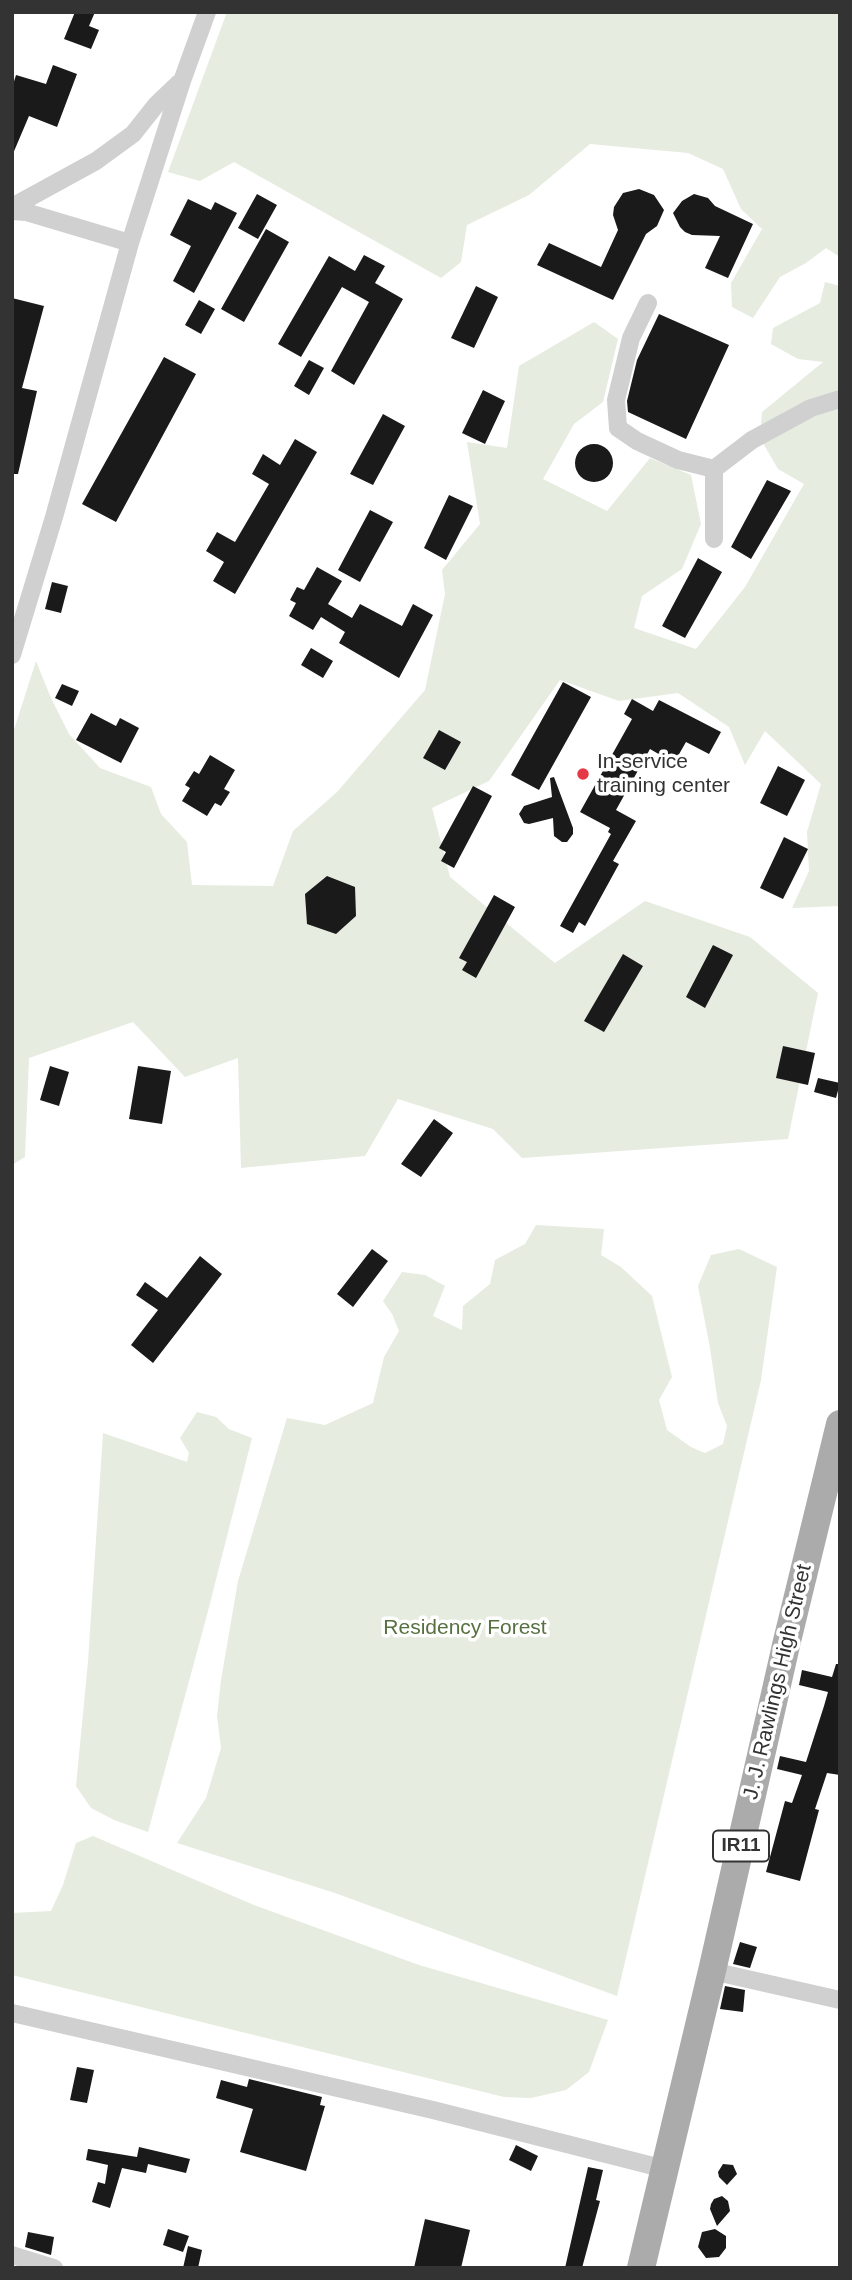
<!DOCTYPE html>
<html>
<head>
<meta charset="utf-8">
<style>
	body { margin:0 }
	#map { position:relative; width:852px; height:2280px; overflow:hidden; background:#fff; font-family:Arial,sans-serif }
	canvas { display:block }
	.frame { position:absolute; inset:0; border:14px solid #333; pointer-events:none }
</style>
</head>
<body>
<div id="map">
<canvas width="852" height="2280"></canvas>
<div class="frame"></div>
</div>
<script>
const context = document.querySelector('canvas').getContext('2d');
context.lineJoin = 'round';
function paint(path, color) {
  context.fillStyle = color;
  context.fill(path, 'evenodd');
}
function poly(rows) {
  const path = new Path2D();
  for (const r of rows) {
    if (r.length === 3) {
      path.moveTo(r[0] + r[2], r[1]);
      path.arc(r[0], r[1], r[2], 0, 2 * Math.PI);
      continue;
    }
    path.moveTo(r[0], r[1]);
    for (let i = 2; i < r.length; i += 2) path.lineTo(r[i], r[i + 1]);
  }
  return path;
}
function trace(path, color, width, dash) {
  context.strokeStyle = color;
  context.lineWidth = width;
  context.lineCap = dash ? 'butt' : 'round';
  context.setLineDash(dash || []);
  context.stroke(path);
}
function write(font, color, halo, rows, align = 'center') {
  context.font = font + ' Arial,sans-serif';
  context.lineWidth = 7;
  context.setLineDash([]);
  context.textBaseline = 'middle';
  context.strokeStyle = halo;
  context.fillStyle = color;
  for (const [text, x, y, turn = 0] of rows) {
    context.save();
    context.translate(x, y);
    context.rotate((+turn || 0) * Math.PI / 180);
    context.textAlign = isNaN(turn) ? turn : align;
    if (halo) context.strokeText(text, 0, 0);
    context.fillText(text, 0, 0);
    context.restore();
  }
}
const green = poly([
	[227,12,840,12,840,257,826,248,806,263,780,277,753,318,732,307,731,283,762,229,741,209,723,169,688,153,590,144,529,195,467,225,461,262,441,278,234,162,200,181,168,172],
	[825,282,840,286,840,906,792,908,809,871,807,832,821,784,765,731,745,765,729,727,678,693,619,701,560,680,489,781,432,808,450,877,555,963,645,901,750,937,818,993,788,1139,522,1158,493,1129,398,1099,365,1156,241,1168,238,1058,185,1077,133,1022,29,1058,25,1157,12,1165,12,736,36,661,51,698,69,734,100,768,151,787,161,814,187,842,192,885,273,886,293,831,337,792,425,690,445,594,442,570,480,524,467,442,507,448,519,366,594,322,618,339,603,402,574,424,543,479,607,511,650,458,691,475,701,524,682,569,642,596,634,628,696,649,745,587,804,484,778,469,760,438,762,412,823,362,798,359,771,344,773,328,820,303],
	[536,1225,604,1229,601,1255,621,1267,652,1296,672,1377,659,1400,667,1430,691,1447,705,1453,723,1444,727,1426,718,1403,710,1348,698,1286,711,1255,739,1249,777,1267,761,1380,617,1996,335,1893,177,1843,206,1798,221,1748,217,1716,221,1680,238,1581,287,1418,325,1425,373,1403,384,1357,399,1331,392,1314,383,1301,402,1272,425,1275,445,1286,433,1316,462,1330,463,1306,490,1284,495,1260,525,1244],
	[197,1412,216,1417,229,1429,252,1438,207,1615,148,1832,114,1820,91,1808,76,1786,88,1662,103,1433,187,1462,189,1453,180,1438],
	[93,1836,254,1905,419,1965,608,2020,589,2072,566,2090,531,2098,504,2097,12,1975,12,1913,51,1911,63,1885,76,1843]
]);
const building = poly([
	[75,12,95,12,89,26,99,30,91,49,64,39],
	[53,65,77,74,57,127,29,116,12,156,12,88,16,75,46,84],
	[639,189,654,195,664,210,657,226,646,234,613,300,537,265,549,243,601,267,618,230,613,215,614,207,623,193],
	[257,194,277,205,258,239,238,228],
	[694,194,708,198,715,206,753,224,728,278,705,268,720,236,692,235,685,232,680,227,673,213,682,201],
	[188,199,211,210,215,202,237,213,194,293,173,281,191,246,170,235],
	[266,229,289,242,244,322,221,309],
	[364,255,385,266,375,283,403,299,354,385,331,371,369,302,342,287,301,357,278,344,329,256,355,271],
	[476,286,498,297,474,348,451,338],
	[12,298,44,306,22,388,37,391,18,474,12,474],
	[199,300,215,309,201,334,185,325],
	[659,314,729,345,686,439,628,412,627,401,637,360],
	[164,357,196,374,116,522,82,504],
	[309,360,324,368,309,395,294,386],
	[483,390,505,401,485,444,462,433],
	[383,414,405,426,373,485,350,474],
	[295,439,317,452,235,594,213,581,224,562,206,551,217,532,235,542,269,484,252,474,263,454,280,465],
	[594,463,19],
	[767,480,791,491,751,559,731,547],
	[449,495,473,506,446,560,424,548],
	[370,510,393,522,360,582,338,570],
	[698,558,722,572,685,638,662,626],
	[317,567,342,581,328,604,352,618,360,604,402,626,413,604,433,615,399,678,339,643,345,632,321,617,313,630,289,616,296,603,290,600,297,587,304,590],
	[52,582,68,586,61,613,45,609],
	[311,648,333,661,323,678,301,665],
	[563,682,591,697,539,790,511,775],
	[62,684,79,691,72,706,55,698],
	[632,699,653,711,659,700,721,732,709,754,686,742,674,763,650,749,616,810,636,821,613,861,619,864,585,926,579,922,573,933,560,926,611,834,608,832,610,828,580,812,632,719,624,714],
	[91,713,116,726,120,718,139,728,121,763,76,740],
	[439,730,461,742,445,770,423,758],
	[210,755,235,770,224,789,230,792,221,806,215,803,207,816,182,801,190,788,185,785,194,771,199,774],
	[778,766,805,780,787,816,760,803],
	[554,777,573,828,573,834,567,842,562,842,554,836,553,818,529,824,524,823,519,814,524,806,552,797,550,778],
	[473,786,492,796,454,868,441,861,446,852,439,848],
	[784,837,808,849,783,899,760,888],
	[327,876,355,887,356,916,336,934,307,924,305,894],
	[494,895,515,907,476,978,462,970,467,962,459,958],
	[713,945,733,955,705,1008,686,997],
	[623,954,643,966,604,1032,584,1021],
	[783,1046,815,1053,808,1085,776,1078],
	[50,1066,69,1072,59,1106,40,1100],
	[138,1066,171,1071,162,1124,129,1119],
	[818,1078,840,1083,836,1098,814,1092],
	[434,1119,453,1133,421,1177,401,1164],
	[372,1249,388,1261,353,1307,337,1294],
	[200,1256,222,1274,153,1363,131,1345,158,1310,136,1295,145,1282,167,1298],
	[836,1664,840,1664,840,1775,827,1773,815,1809,819,1810,800,1881,766,1872,785,1801,792,1803,802,1775,777,1769,780,1756,806,1762,824,1706,828,1692,799,1685,802,1670,832,1677],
	[740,1942,757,1947,750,1968,733,1964],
	[725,1986,745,1990,743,2012,720,2009],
	[77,2067,94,2070,87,2103,70,2100],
	[249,2079,322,2097,320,2105,325,2106,306,2171,240,2152,253,2109,216,2098,221,2080,247,2087],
	[516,2145,538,2156,531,2171,509,2160],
	[139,2147,190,2159,186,2173,148,2164,146,2173,122,2168,110,2208,92,2202,98,2182,105,2184,108,2165,86,2160,88,2149,137,2157],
	[723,2164,733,2165,737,2174,727,2185,719,2177,718,2172],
	[588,2167,603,2170,596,2200,600,2201,582,2268,565,2268],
	[722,2196,728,2201,730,2211,717,2226,710,2209,711,2204,714,2199],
	[425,2219,470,2230,461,2268,414,2268],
	[168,2229,189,2236,183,2252,163,2245],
	[715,2229,726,2236,726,2248,719,2257,706,2258,698,2247,702,2232],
	[28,2232,54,2237,51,2255,25,2247],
	[188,2246,202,2250,198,2268,183,2268]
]);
const minor = poly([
	[12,207,96,161,133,134,156,105,179,83],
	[12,211,26,212,130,243],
	[648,303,631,338,616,400,618,428,637,441,678,460,714,469,752,440,811,408,840,399],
	[714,539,714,469],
	[12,655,54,517,130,243,182,81,207,12],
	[712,1971,840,2000],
	[12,2013,433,2110,665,2169],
	[12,2255,54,2268]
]);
const primary = poly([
	[641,2268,712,1971,787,1641,840,1424]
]);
const markers = [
	[583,774,7,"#e63946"]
];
const shields = [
	[741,1846,56]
];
const shieldNames = [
	["IR11",741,1846]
];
const poiNames = [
	["In-service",597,762],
	["training center",597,786]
];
const parkNames = [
	["Residency Forest",465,1628]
];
const streetNames = [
	["J. J. Rawlings High Street",778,1682,-77]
];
paint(green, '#e6ecdf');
paint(building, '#1a1a1a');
trace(minor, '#d0d0d0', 18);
trace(primary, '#ababab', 28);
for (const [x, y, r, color] of markers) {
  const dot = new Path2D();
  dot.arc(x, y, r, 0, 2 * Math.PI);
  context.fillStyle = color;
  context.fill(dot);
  trace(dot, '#fff', 2.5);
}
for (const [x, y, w] of shields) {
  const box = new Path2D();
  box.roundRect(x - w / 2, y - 15.5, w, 31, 5);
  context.fillStyle = '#fff';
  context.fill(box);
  trace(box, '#333', 2);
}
write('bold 19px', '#333', null, shieldNames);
write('21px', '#333', '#fff', poiNames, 'left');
write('21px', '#56703f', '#fff', parkNames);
write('21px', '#333', '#fff', streetNames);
</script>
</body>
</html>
